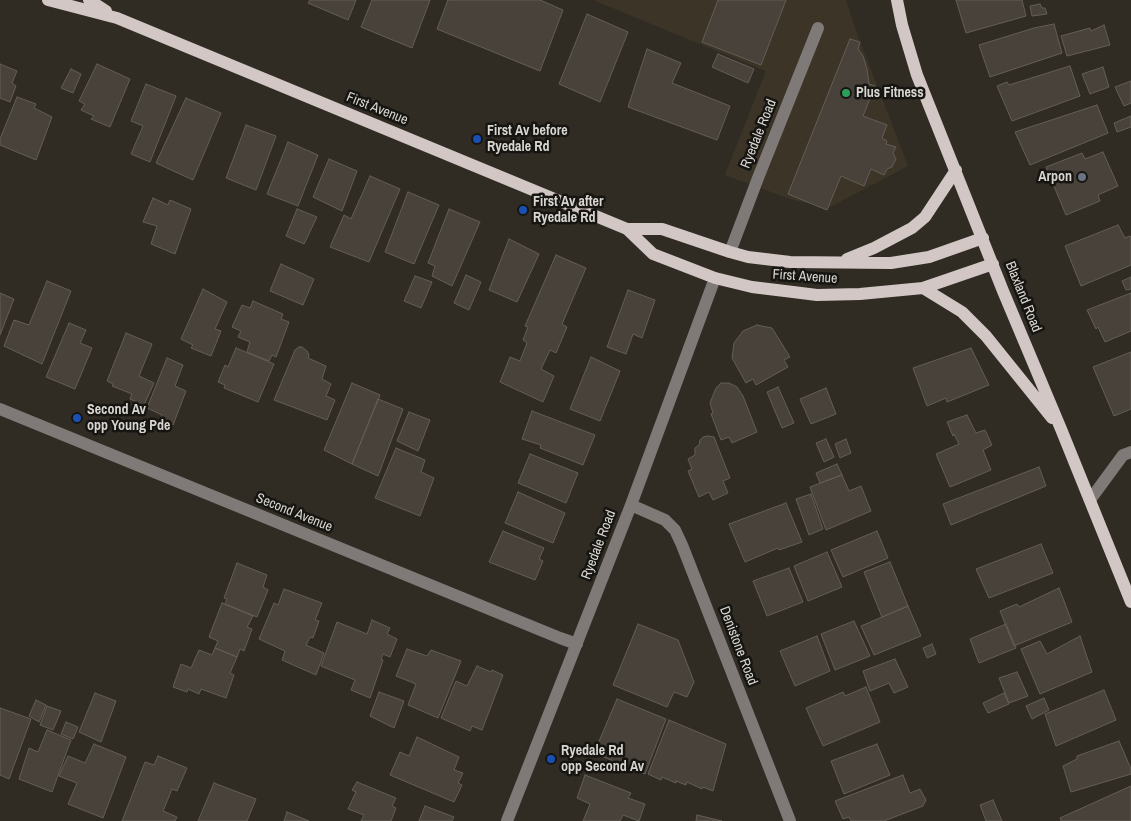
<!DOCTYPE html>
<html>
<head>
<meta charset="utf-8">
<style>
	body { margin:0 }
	canvas { display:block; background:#302c24 }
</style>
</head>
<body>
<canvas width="1131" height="821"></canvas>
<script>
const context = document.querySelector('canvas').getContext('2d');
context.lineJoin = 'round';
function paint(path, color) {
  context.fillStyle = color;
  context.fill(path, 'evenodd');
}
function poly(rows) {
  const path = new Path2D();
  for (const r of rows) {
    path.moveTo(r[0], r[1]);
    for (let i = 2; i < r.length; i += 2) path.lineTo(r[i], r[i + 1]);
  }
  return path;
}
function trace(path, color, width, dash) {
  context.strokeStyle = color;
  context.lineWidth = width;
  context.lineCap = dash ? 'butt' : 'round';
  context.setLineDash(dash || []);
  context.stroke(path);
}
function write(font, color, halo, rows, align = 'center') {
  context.font = font + ' "Archivo Narrow",sans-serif';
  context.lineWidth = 5;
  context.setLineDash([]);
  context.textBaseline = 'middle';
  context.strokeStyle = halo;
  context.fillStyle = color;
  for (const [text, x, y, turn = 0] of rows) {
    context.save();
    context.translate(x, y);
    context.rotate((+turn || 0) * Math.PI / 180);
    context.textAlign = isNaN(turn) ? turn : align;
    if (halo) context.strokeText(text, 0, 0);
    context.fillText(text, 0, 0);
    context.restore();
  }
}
const built = poly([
	[593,0,846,0,857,34,908,166,828,208,790,199,725,175,766,71]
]);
const building = poly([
	[310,0,356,0,348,20,308,3,310,0],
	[372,0,430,0,412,48,361,27,372,0],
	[448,0,540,0,563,10,540,71,437,29,448,0],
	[718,0,786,0,761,65,702,42,718,0],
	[956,0,1022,0,1026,16,966,33,956,0],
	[1040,4,1042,8,1045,8,1047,14,1032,16,1030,6,1040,4],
	[587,14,628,32,600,102,559,84,587,14],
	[1054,24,1062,53,990,77,979,45,1034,28,1054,24],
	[1104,25,1110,45,1067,56,1061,36,1090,28,1091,31,1104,25],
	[850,39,860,42,858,49,863,56,867,69,869,84,875,86,863,116,887,125,882,138,887,141,886,144,896,147,893,153,896,159,892,167,887,169,884,175,871,169,864,186,841,176,827,210,788,194,850,39],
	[647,49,681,63,672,83,730,106,717,140,628,107,647,49],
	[718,54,754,69,748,83,712,67,718,54],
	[0,64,17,71,12,83,16,86,10,102,0,98,0,64],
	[97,64,130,79,110,127,91,119,94,116,81,110,85,104,79,101,97,64],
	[1070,66,1080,96,1012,121,997,86,1007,82,1009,85,1070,66],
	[1103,67,1109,87,1090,94,1082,74,1103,67],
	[71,69,81,74,73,93,61,88,71,69],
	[1131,81,1131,103,1124,106,1115,87,1131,81],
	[146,84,176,96,150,162,131,154,143,126,131,121,146,84],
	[17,97,36,104,34,108,52,117,36,160,0,145,0,139,17,97],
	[186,98,221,113,193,180,156,163,186,98],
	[1097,105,1108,133,1030,165,1015,132,1097,105],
	[1131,116,1131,127,1117,132,1114,123,1131,116],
	[246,125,276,136,256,190,226,178,246,125],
	[288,142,318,155,298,206,267,194,288,142],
	[1103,152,1118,186,1098,195,1100,201,1066,215,1046,167,1082,153,1085,159,1103,152],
	[329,159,357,171,342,211,313,197,329,159],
	[370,176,400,189,369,262,330,247,344,215,351,219,370,176],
	[408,192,439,205,414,264,385,252,408,192],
	[153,198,168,205,170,200,191,209,175,254,151,244,157,226,143,222,153,198],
	[297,209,317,217,304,244,286,236,297,209],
	[449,209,480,222,452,286,432,276,435,266,428,263,449,209],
	[1118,225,1125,238,1130,236,1131,238,1131,265,1081,286,1065,246,1118,225],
	[509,239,539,254,517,302,489,290,509,239],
	[556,255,586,268,562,324,567,327,556,353,550,350,541,369,554,376,543,402,500,382,510,357,520,361,527,343,523,340,528,327,525,326,556,255],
	[281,264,314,279,303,305,270,291,281,264],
	[466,275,481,282,469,310,454,303,466,275],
	[415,276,432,282,421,308,404,301,415,276],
	[1131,277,1131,289,1126,290,1122,281,1131,277],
	[47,281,71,291,42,364,4,346,14,320,29,325,47,281],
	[203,289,227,302,215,329,221,331,211,356,191,348,193,345,181,339,203,289],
	[628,290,655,300,642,338,633,334,626,354,607,347,628,290],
	[0,293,14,299,0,335,0,293],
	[1131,293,1131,331,1105,342,1098,327,1096,329,1087,310,1131,293],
	[253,301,283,314,281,319,289,322,276,357,272,355,269,361,247,352,250,342,238,337,241,331,232,327,242,305,250,308,253,301],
	[69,323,86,330,80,343,92,348,75,389,46,377,69,323],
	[757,325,772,328,790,357,784,360,788,367,756,385,753,379,746,383,732,358,734,343,743,331,757,325],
	[126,333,152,344,139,376,154,383,144,405,130,399,132,394,112,386,113,384,107,381,126,333],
	[299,347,302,347,307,351,309,355,308,358,326,366,322,379,331,384,326,396,335,400,327,420,274,400,295,350,299,347],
	[236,348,274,364,258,402,224,388,225,385,218,382,225,365,228,367,236,348],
	[971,348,989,385,947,402,946,398,927,406,913,368,971,348],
	[1131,352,1131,409,1114,416,1093,367,1131,352],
	[591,357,620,371,600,421,570,409,591,357],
	[167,358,183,365,175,386,186,391,173,425,160,419,162,415,147,408,167,358],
	[352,383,380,395,352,464,324,450,352,383],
	[721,383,729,383,737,387,743,396,757,432,732,443,729,437,721,440,711,414,713,413,710,403,716,388,721,383],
	[778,387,794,423,782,428,767,392,778,387],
	[826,388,836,414,811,424,800,399,826,388],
	[378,399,403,409,378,476,352,464,378,399],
	[532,411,595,435,583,465,540,448,541,445,522,439,532,411],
	[409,412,430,420,418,451,397,441,409,412],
	[967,415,976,433,985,430,992,445,983,450,991,470,950,487,936,454,959,444,954,434,953,436,947,422,967,415],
	[707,436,714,437,730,478,723,481,728,493,713,500,709,492,699,497,688,471,692,469,688,459,695,455,695,448,699,445,700,440,703,437,707,436],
	[826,439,834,457,824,462,816,443,826,439],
	[846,439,851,453,840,458,835,444,846,439],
	[396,448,425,460,421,472,434,478,420,516,375,498,396,448],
	[530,454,578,473,566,503,518,483,530,454],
	[837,464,842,475,820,483,816,473,837,464],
	[1039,467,1046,486,951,525,943,504,1039,467],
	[842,475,849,491,861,486,871,511,826,530,810,487,842,475],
	[518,492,565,513,553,543,505,523,518,492],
	[811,494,823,529,809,535,796,499,811,494],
	[786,503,802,542,779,550,778,548,745,562,729,524,786,503],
	[503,531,544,548,539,559,543,561,535,580,489,562,503,531],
	[877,531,888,558,843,577,831,550,877,531],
	[1041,544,1053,573,989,598,976,569,1041,544],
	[827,552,842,587,808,601,794,566,827,552],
	[890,562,908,606,882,617,864,572,890,562],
	[237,563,267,575,263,587,268,590,257,617,225,604,227,599,224,598,237,563],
	[789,568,803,602,767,616,753,581,789,568],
	[1059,588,1072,622,1014,646,1000,611,1017,604,1019,607,1059,588],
	[284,589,322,603,315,620,319,621,313,638,310,637,306,645,324,653,316,675,282,660,285,651,259,639,274,603,278,605,284,589],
	[222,603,253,616,247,627,252,629,244,651,240,649,237,657,215,648,218,641,209,637,222,603],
	[908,606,921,636,874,655,861,626,908,606],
	[372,620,390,628,387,634,397,639,390,657,383,654,381,659,383,660,370,698,351,690,355,680,321,666,337,622,367,634,372,620],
	[854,621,870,656,835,670,821,634,854,621],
	[638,624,678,640,694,682,687,697,674,692,667,707,613,685,638,624],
	[1006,624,1016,648,979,663,970,639,1006,624],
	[817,636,830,671,795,686,780,651,817,636],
	[1080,636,1092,672,1040,694,1021,649,1040,641,1047,654,1080,636],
	[932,644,936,654,927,658,923,648,932,644],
	[215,648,237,657,230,673,234,675,226,698,201,689,199,694,188,689,187,692,173,687,181,664,191,668,199,650,212,655,215,648],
	[407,649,427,656,431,650,461,661,438,718,408,705,416,684,396,676,407,649],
	[895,659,908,687,894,693,889,683,870,691,863,671,895,659],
	[477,666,491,672,492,670,503,675,482,730,472,726,470,731,441,718,456,681,467,686,477,666],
	[1017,672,1028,696,1009,703,999,678,1017,672],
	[866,687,880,722,823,746,806,708,843,692,845,696,866,687],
	[1104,690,1116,720,1056,746,1045,714,1104,690],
	[379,692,404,701,394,728,370,716,379,692],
	[95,693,116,701,101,742,79,732,95,693],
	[1004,693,1009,704,988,713,983,703,1004,693],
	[1044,698,1049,710,1032,719,1026,706,1044,698],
	[617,699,666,719,645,774,594,753,617,699],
	[36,700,46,705,39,722,29,716,36,700],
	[47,706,61,711,53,730,40,725,47,706],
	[0,708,31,719,9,779,0,775,0,708],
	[669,720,726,744,713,791,703,787,702,789,687,782,686,785,676,781,676,783,662,777,661,780,648,774,669,720],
	[66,722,78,727,73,739,61,734,66,722],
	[47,730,71,740,52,792,19,779,29,748,38,752,47,730],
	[417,737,459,757,454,770,463,773,458,783,462,785,454,802,390,775,400,752,409,756,417,737],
	[1119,741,1131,769,1131,774,1071,792,1063,766,1077,759,1077,756,1119,741],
	[94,744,126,757,103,818,68,804,77,783,59,776,68,756,85,763,94,744],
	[877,744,890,775,844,794,831,761,877,744],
	[158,756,187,768,177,791,172,789,163,811,177,817,175,821,122,821,145,762,154,765,158,756],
	[585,775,631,793,628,798,645,804,639,821,623,815,620,821,583,821,590,804,577,798,585,775],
	[903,775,910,793,920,789,926,800,923,806,884,821,851,821,849,817,843,819,835,801,903,775],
	[357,782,396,798,392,806,396,808,391,821,361,821,364,815,348,809,356,792,352,790,357,782],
	[214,783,256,799,247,821,198,821,214,783],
	[1131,786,1131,821,1061,821,1060,818,1131,786],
	[993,800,1002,821,986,821,980,805,993,800],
	[425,806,454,817,452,821,419,821,425,806],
	[287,812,309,821,284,821,287,812],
	[697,815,722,821,696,821,697,815]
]);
const minor = poly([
	[730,252,758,178,818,28],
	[0,409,560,638,577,644],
	[1090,500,1123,455,1131,452],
	[631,505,665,520,675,530,682,545,790,821],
	[507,821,631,505,715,278]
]);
const major = poly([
	[48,0,117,18,627,229,653,254,715,278,752,287,793,292,817,295,860,294,923,288,993,264],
	[89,0,106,11],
	[897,0,902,25,917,75,1003,291,1061,429,1131,602],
	[627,229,662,229,730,252,748,257,790,262,891,263,929,257,983,238],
	[847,259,874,248,912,228,925,217,956,170],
	[923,288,962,312,986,336,1052,418]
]);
const markers = [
	[846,93,5,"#2e9e5b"],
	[477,139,5,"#1a4fb4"],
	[1082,177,5,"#6b7280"],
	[523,210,5,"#1a4fb4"],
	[77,418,5,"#1a4fb4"],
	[551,759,5,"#1a4fb4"]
];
const poiNames = [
	["Plus Fitness",856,93],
	["First Av before",487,131],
	["Ryedale Rd",487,147],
	["Arpon",1072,177,"right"],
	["First Av after",533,202],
	["Ryedale Rd",533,218],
	["Second Av",87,410],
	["opp Young Pde",87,426],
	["Ryedale Rd",561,751],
	["opp Second Av",561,767]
];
const streetNames = [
	["First Avenue",377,109,22],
	["Ryedale Road",759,134,-68],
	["First Avenue",805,277,4],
	["Blaxland Road",1023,297,68],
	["Second Avenue",294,513,22],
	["Ryedale Road",599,545,-69],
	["Denistone Road",738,646,69]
];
paint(built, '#3c3527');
paint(building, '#49423b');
trace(building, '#645d56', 1);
trace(minor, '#7f7978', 12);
trace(major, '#d2c7c4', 12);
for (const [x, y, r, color] of markers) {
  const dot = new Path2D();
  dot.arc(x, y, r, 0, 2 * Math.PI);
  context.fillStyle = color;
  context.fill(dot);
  trace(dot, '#161511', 2);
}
write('bold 14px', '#d9d6d1', '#161511', poiNames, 'left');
write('14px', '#d9d6d1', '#161511', streetNames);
</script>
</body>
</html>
